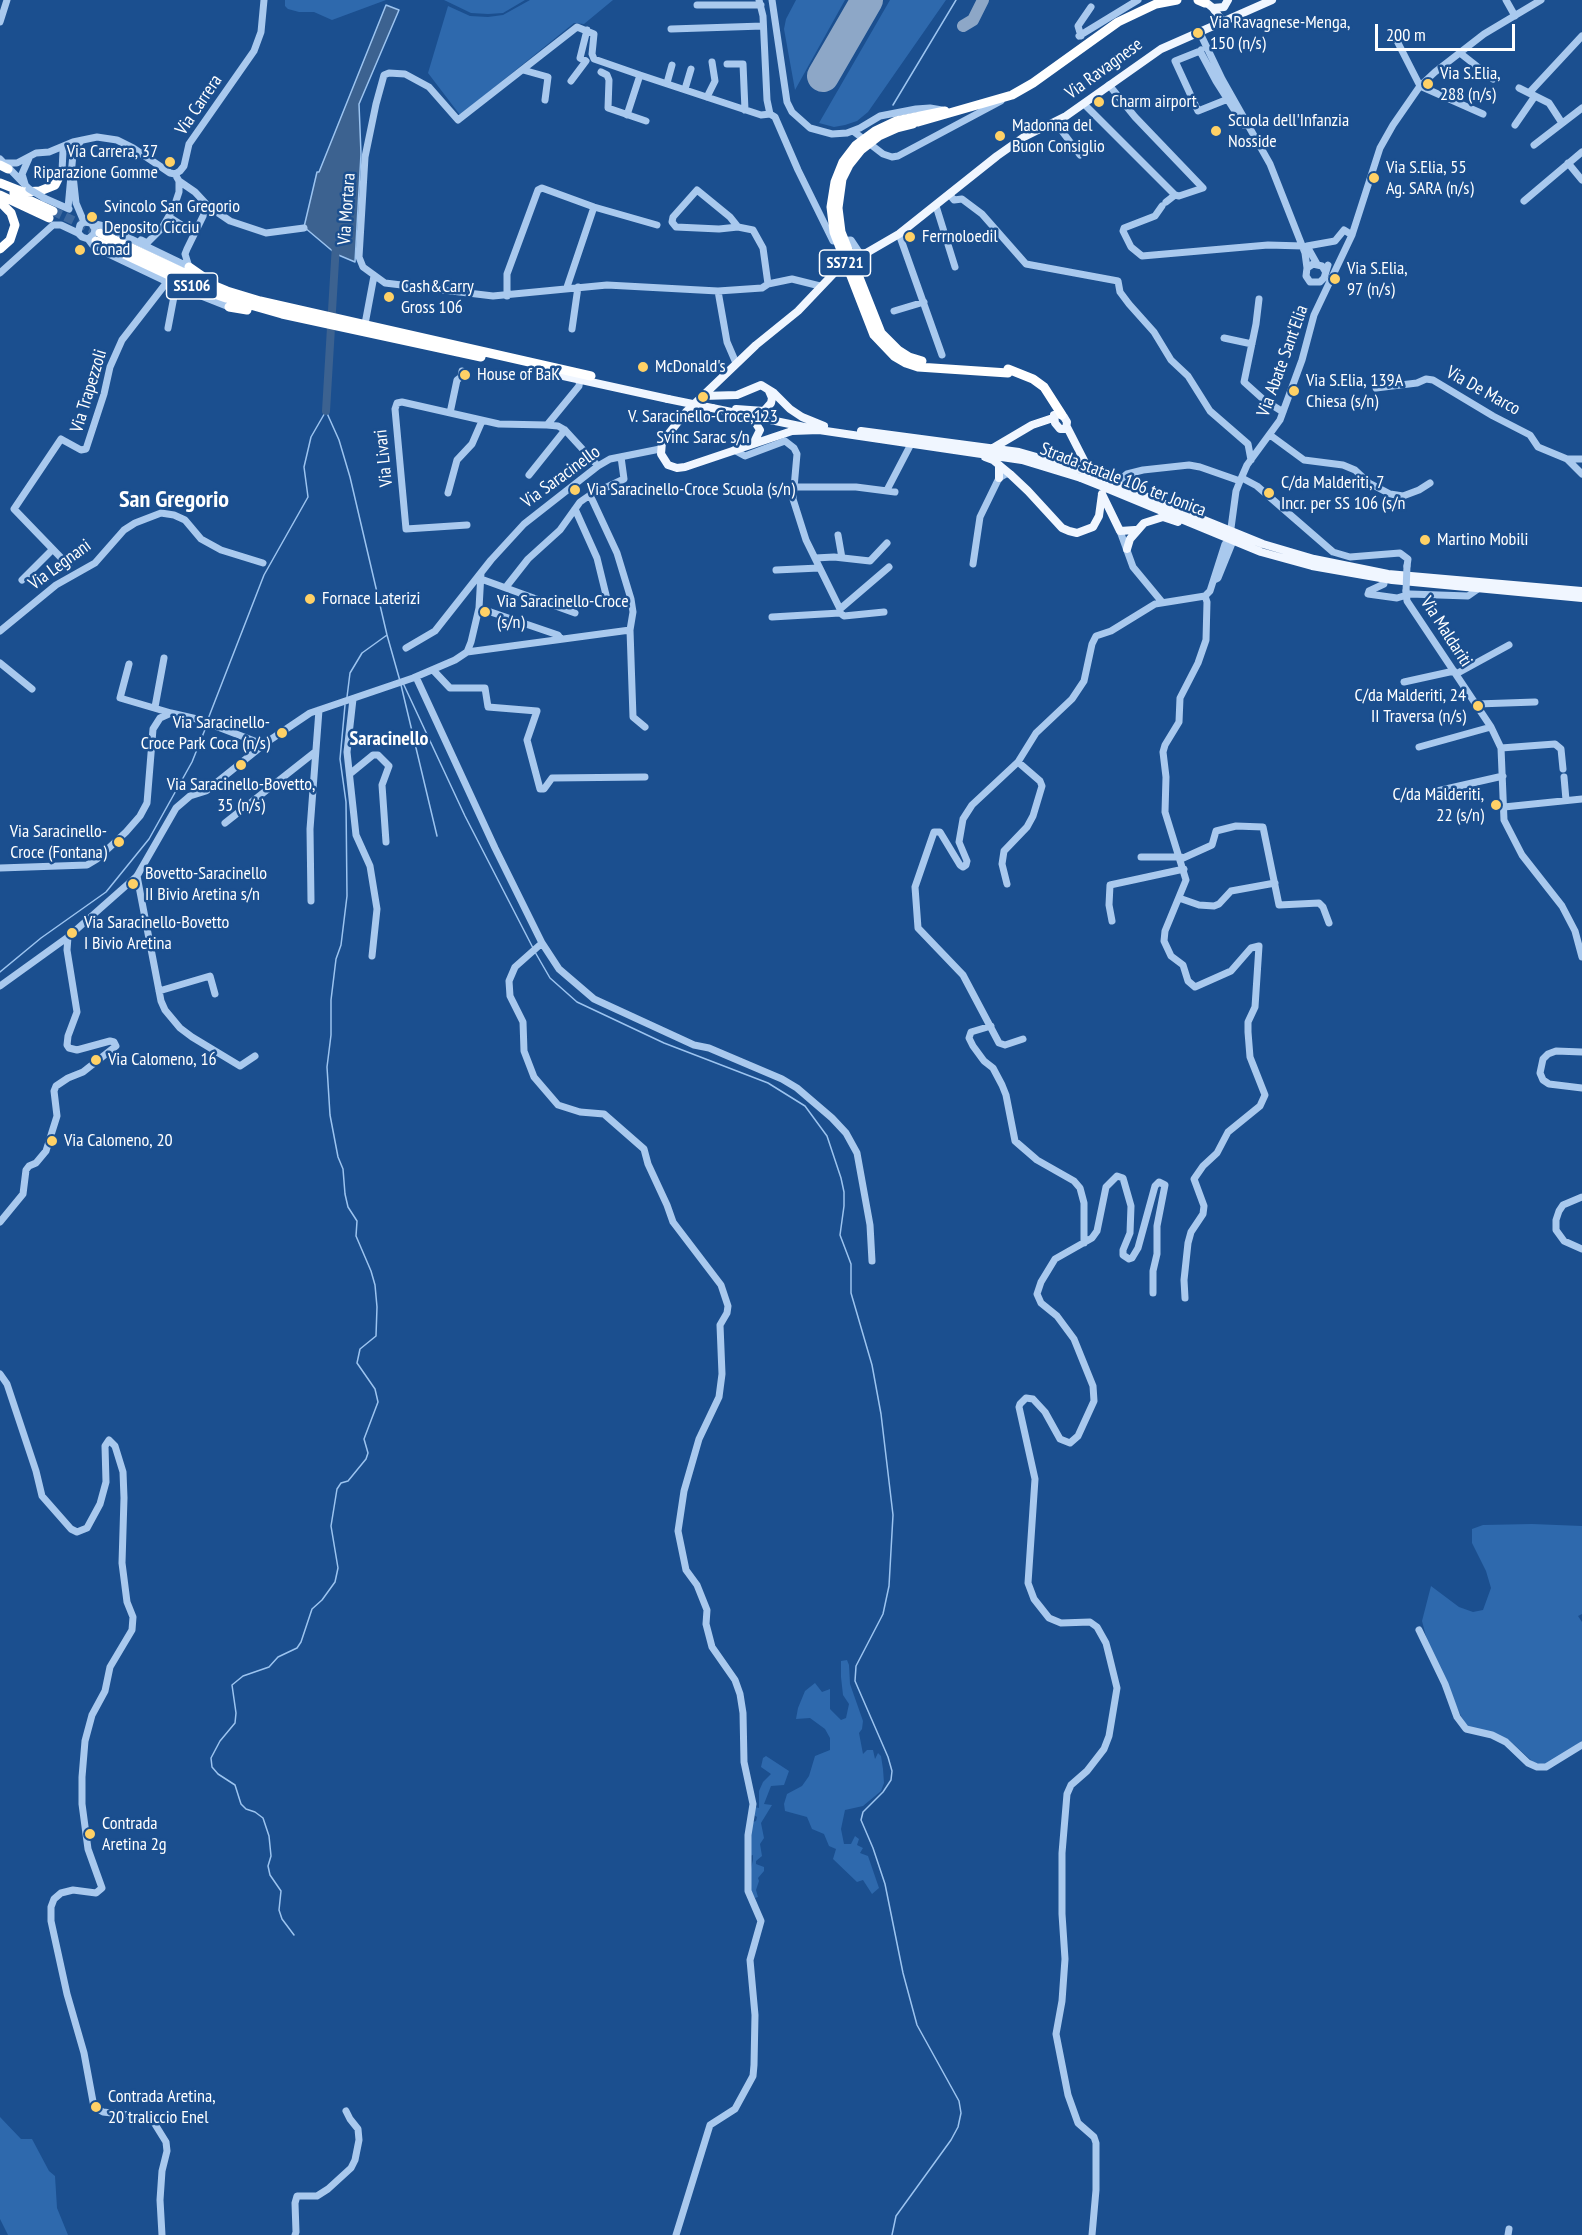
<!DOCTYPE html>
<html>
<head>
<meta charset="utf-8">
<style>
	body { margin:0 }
	#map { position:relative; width:1582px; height:2235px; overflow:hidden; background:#1b4f8f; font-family:"PT Sans Narrow",sans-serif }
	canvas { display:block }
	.scale { position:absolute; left:1375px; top:24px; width:140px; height:27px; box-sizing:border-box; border:3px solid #fff; border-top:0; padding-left:8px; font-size:18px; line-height:21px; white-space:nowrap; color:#fff; -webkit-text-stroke:4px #1b4f8f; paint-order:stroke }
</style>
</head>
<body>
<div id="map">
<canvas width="1582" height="2235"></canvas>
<div class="scale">200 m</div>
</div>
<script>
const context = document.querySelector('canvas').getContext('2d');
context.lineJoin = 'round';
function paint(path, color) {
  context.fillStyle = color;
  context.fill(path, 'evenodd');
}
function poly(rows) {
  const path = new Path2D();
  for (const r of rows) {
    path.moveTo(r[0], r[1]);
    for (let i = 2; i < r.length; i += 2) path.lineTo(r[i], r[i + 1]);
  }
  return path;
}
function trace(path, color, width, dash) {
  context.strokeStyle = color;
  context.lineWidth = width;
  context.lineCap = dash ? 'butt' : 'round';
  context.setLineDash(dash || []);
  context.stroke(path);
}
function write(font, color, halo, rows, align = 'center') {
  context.font = font + ' "PT Sans Narrow",sans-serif';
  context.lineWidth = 5;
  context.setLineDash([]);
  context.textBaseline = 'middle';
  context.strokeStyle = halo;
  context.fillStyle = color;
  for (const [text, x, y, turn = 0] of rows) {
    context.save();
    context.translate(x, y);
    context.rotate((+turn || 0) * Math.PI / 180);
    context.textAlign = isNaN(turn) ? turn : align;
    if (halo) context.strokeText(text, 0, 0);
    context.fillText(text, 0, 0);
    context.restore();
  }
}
const green = poly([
	[285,0,386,0,332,20,314,12,299,12,288,9,285,6],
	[444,0,525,0,503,13,488,14,471,13],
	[530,0,613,0,584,24,574,23,460,115,428,73,448,6,470,16,488,17,503,15],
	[796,0,845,0,795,90,784,29,786,19],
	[890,0,946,0,868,112,857,121,845,125,834,127,819,123],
	[1532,1524,1582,1526,1582,1614,1578,1616,1582,1622,1582,1741,1552,1761,1543,1765,1533,1762,1509,1740,1491,1732,1468,1728,1461,1716,1428,1644,1422,1621,1431,1586,1459,1607,1473,1612,1483,1610,1491,1588,1486,1571,1472,1543,1472,1529,1483,1525],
	[847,1660,849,1665,850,1684,863,1721,862,1729,859,1733,863,1754,867,1750,873,1750,875,1759,878,1753,881,1756,883,1769,884,1783,881,1791,863,1806,845,1810,841,1829,844,1844,851,1844,855,1836,859,1839,857,1845,863,1848,860,1853,868,1856,879,1888,872,1894,863,1880,857,1882,833,1859,836,1849,829,1846,824,1834,812,1829,807,1817,785,1811,784,1804,787,1794,802,1786,809,1776,815,1756,830,1750,830,1738,825,1729,810,1718,796,1719,798,1708,805,1691,815,1683,822,1692,830,1689,830,1709,841,1720,846,1718,849,1704,843,1695,841,1677,841,1661],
	[766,1756,789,1771,784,1785,771,1786,764,1804,772,1805,761,1823,764,1838,760,1844,762,1856,756,1861,756,1864,764,1867,764,1871,758,1878,759,1881,756,1890,758,1897,755,1898,753,1894,750,1895,751,1869,753,1860,753,1855,750,1856,750,1832,753,1822,756,1821,757,1817,754,1815,755,1807,759,1808,759,1791,763,1782,771,1774,761,1767,763,1758],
	[0,2117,21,2139,32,2139,49,2171,55,2176,57,2208,68,2235,8,2235,0,2219]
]);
const water = poly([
	[386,5,399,10,359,104,361,154,355,262,336,254,304,227,317,172,319,172,386,5]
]);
const stream = poly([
	[893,105,956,0],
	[326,411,339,440,350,477,387,635,400,681],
	[403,683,465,816,533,948],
	[401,685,437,836],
	[347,697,350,673,362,653,387,635],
	[208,719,264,575,308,497,304,467,311,437,326,411],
	[535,952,550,978,577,1002,664,1043,768,1083,805,1106,827,1136,841,1178,844,1192,844,1206,840,1235,851,1264,851,1293,872,1365,881,1414,893,1515,889,1586,883,1614,856,1666,855,1681,888,1757,892,1771,891,1780,883,1792,863,1812,861,1820,873,1848,885,1884,903,1973,917,2025,959,2101,961,2113,958,2127,951,2140,896,2216,892,2235],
	[0,972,41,938,106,892,149,839,192,762,206,727],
	[294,1935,282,1919,279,1910,281,1891,270,1875,268,1866,271,1856,269,1836,263,1818,255,1812,246,1809,241,1804,235,1785,218,1774,212,1767,211,1758,220,1741,235,1723,236,1713,232,1685,243,1676,269,1667,278,1657,297,1648,301,1642,312,1609,322,1600,335,1582,338,1568,331,1526,337,1489,341,1483,348,1481,366,1459,368,1453,364,1439,378,1402,375,1389,357,1363,360,1349,376,1336,377,1307,375,1285,371,1271,356,1236,357,1221,348,1207,345,1194,343,1169,338,1157,330,1115,327,1067,331,1035,331,1000,336,959,341,945,347,896,346,802,340,759,345,705]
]);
const river = poly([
	[326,411,336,244]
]);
const taxiway = poly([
	[963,26,973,20,983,0]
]);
const runway = poly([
	[823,76,867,0]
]);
const highwayTunnel = poly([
	[53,211,100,233]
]);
const minor = poly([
	[759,0,763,16,767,100,770,114,775,117,798,170,833,241,851,240,861,255],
	[772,0,787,102,792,112,810,128,832,134,847,133,860,128,880,116,916,109,930,108,942,110],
	[1506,0,1515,16],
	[697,5,761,5],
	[0,22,7,0],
	[671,29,763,26],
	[1199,31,1222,79,1270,164,1305,253,1307,268],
	[1394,35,1420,86,1483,114],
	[1079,36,1138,0],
	[1081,36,1078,26,1091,7],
	[1201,50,1200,51,1216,81,1244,125,1249,124],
	[1200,51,1175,61,1198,111,1228,99],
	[1460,53,1493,79],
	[727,64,743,64,745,110],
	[523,70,548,77,545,100],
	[601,72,607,75,609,80,608,108,646,121],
	[640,75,594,59,592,54,594,34,577,27,458,120,429,87,405,74,389,73,384,75,376,104,365,157,359,257,363,267,385,283,493,296,607,285,718,291,762,288,768,284,792,279,820,286],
	[571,81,586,61,580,58,587,30],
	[667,83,672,65],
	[1109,85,1135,117,1203,188,1179,196,1175,195,1166,202],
	[1519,88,1549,103,1562,123],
	[685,89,691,69],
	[1529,93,1582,36],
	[707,97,715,81,712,62],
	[1084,104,1175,195],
	[627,115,640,75,761,115,770,114],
	[1055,122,1080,155],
	[1515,125,1535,96],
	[853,131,883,154,892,157,898,156,1001,101],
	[1534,145,1582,108],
	[0,159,29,189],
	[3,163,17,163,36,153,49,152,73,142,97,137,117,140,133,148,170,173,175,174,180,171,184,166,189,144,254,51,261,32,264,0],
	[1568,163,1582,180],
	[62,171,63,151,67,145],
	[175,174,179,181,195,192,208,206,230,221,266,233,304,228],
	[73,175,76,203,84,222],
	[25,184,22,174,29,158],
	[949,194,954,200,962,199,982,214,1026,264,1118,281,1120,292,1129,304,1154,332,1171,360,1188,376,1210,411,1248,444,1251,460],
	[44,198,69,209],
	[1524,201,1582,152],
	[936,206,955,267],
	[1162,206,1155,216,1124,228,1123,231,1131,247,1142,256,1268,245,1303,246],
	[68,208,73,154,75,148,81,141],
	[169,217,194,233],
	[91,223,104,226,189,267],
	[738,227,730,217,697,190,673,217,672,222,676,227,719,229,738,227,753,230,763,248,768,284],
	[899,234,942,355],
	[88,239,94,234,95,229,91,223,84,222,80,225,78,233,82,237,88,239,94,247,176,286,229,307],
	[141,240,147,243,162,228,174,207,179,192,179,181],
	[1307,246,1335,241,1344,230,1352,235],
	[1308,248,1317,264],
	[189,267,185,254,187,249,208,206],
	[1325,271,1322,266,1313,264,1307,268,1306,276,1310,282,1320,282,1324,278,1328,265],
	[0,273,53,225,61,225,78,233],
	[567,287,594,207],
	[718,291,727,342,736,363],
	[507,296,507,274,538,190,542,188,594,207,657,225],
	[1259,299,1256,324,1244,382,1264,400,1283,412],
	[894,311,924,302],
	[365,324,374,276],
	[168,328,176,286],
	[572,329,578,287],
	[1224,338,1252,344],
	[1376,388,1417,383,1426,379,1433,380,1493,416,1530,435,1538,447,1567,459,1582,459],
	[450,413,457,380,461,377,462,371],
	[565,430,598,466],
	[1270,435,1304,460,1343,465,1355,470,1369,483,1390,494,1403,496,1419,490,1430,483],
	[734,450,745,456,785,441,794,448,797,454,793,499,806,540,840,609,840,613],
	[1567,459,1582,474],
	[529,475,565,430,558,426,547,425],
	[1242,478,1257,486,1333,552,1350,557,1400,553,1408,559,1407,566],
	[1115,484,1127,474,1143,470,1189,465,1200,467,1240,481],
	[794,487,856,487,895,492],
	[887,490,911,444],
	[448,493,457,460,472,444,482,421],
	[590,495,617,553,631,599,633,612,630,630],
	[575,509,597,558,608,603],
	[467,525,406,529,395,409,397,403,402,402,499,424,547,425,579,386,580,379],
	[1231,528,1236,491,1240,481,1247,465,1280,420,1302,360,1314,315,1352,235,1380,148,1393,125,1420,86,1435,72,1484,34,1541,0],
	[1120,531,1133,567,1162,602],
	[838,535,842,558],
	[815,558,834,557,870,561,887,543],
	[973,564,980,517,999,478,1006,474,1010,474],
	[69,566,14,509,61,439,81,450,86,449,104,394,110,367,122,340,167,282],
	[776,570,819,568],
	[481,579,575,613],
	[1384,579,1384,584,1369,591,1368,594,1397,598,1410,594,1468,596,1478,589],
	[22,580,52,550],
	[1214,580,1218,578,1233,541],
	[506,587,528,559,560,530,580,502,590,495,624,479,621,457],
	[1406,591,1407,601,1491,727,1501,748,1504,820,1522,855,1562,906,1575,931,1582,957],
	[1205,596,1210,591,1225,544],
	[479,608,558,635,561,639],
	[840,609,889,567],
	[772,617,840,613,844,616,884,612],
	[0,631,56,585,95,563,124,530,135,523,161,513,174,515,185,520,201,539,221,550,263,563],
	[406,648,435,631,491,560,524,524,598,466,610,459,660,449],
	[467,652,630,630,633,717,645,727],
	[0,663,32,689],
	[129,664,120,698,171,713],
	[433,670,450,688,485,688,488,707,537,711,527,740,540,789,544,789,552,778,645,777],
	[1456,674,1509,645],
	[416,677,495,848,542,943,559,969,594,999,694,1045,709,1048,782,1079,797,1088,832,1118,846,1133,857,1153,870,1225,872,1261],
	[1404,682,1454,671],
	[353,699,347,752,356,835,370,866,377,909,372,956],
	[1477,704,1535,702],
	[155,707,164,658],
	[1419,747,1491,727],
	[1501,748,1555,744,1561,749,1563,769],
	[351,773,373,755,378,755,389,766,382,785,386,842],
	[1564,777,1566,800],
	[1437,791,1503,776],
	[1504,807,1582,799],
	[225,823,315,752],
	[1141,857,1181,857],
	[1181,859,1212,845,1216,831,1236,826,1263,827,1279,905,1319,903,1323,907,1329,923],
	[0,868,87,865,97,859,126,832,140,816,147,803,153,729,160,718,171,713,197,719,257,742,267,742,310,713,413,678,455,660,467,652,471,642,479,608,481,573],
	[137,876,161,1001,165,1010,180,1028,192,1037,240,1066,255,1056],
	[1007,884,1002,864,1004,851,1027,827,1033,816,1042,786,1040,781,1018,762],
	[1179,898,1199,905,1214,906,1219,904,1231,891,1275,883],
	[311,901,310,829,319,710],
	[1112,921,1109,905,1110,885,1184,869],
	[542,943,515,967,509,981,510,996,523,1022,524,1051,534,1077,558,1105,580,1112,604,1114,644,1149,648,1164,667,1205,673,1222,721,1285,728,1306,727,1313,720,1325,722,1374,719,1397,699,1439,684,1491,678,1531,686,1570,697,1585,707,1610,706,1624,712,1647,735,1680,740,1694,743,1713,744,1762,753,1804,748,1835,748,1891,761,1921,750,1960,755,2015,754,2065,753,2076,735,2109,710,2125,676,2235],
	[0,986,68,937,137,876,176,808,190,796,206,791,267,742],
	[159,991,210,976,215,994],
	[991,1026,971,1032,969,1038,973,1046,984,1061,993,1068,1002,1085,1006,1095,1015,1141,1037,1160,1074,1181,1080,1188,1084,1203,1084,1243],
	[1023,1039,1005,1045,999,1043,963,975,918,928,915,887,934,832,940,832,960,865,963,867,966,865,967,861,959,842,963,819,972,805,1018,762,1036,733,1072,699,1084,681,1092,644,1096,636,1111,631,1155,604,1205,596],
	[1582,1052,1556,1051,1548,1054,1543,1059,1540,1073,1543,1080,1549,1084,1582,1088],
	[1582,1197,1563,1205,1559,1211,1556,1220,1556,1230,1564,1241,1582,1249],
	[0,1222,23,1194,26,1170,29,1166,36,1163,46,1151,57,1116,54,1091,56,1086,68,1078,83,1072,116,1046,114,1042,110,1041,77,1050,69,1048,67,1045,68,1036,77,1012,67,950,68,937],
	[1185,1298,1184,1280,1188,1243,1191,1232,1203,1214,1204,1206,1194,1179,1203,1166,1217,1153,1228,1132,1260,1106,1265,1095,1250,1057,1248,1032,1248,1022,1255,1007,1259,946,1251,948,1231,971,1195,987,1188,981,1183,965,1171,956,1164,941,1165,931,1186,880,1165,812,1166,777,1163,752,1165,745,1179,722,1180,698,1198,663,1206,640,1207,602,1205,596],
	[0,1374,7,1384,36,1471,42,1496,71,1529,77,1532,87,1528,100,1504,106,1482,105,1446,109,1440,115,1446,123,1472,124,1498,122,1563,127,1602,133,1617,132,1630,110,1667,105,1691,92,1715,85,1741,82,1777,82,1804,88,1849,102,1888,96,1893,73,1890,61,1893,54,1899,51,1907,51,1921,67,1994,84,2053,94,2107,103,2112,147,2117,153,2121,166,2142,167,2151,162,2171,160,2200,162,2235],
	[1419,1630,1445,1684,1457,1717,1466,1729,1492,1735,1506,1742,1528,1763,1537,1767,1546,1767,1582,1745],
	[295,2235,296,2232,295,2203,297,2196,317,2196,328,2189,351,2168,355,2160,359,2140,358,2129,350,2119,346,2111],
	[1092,2235,1096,2190,1096,2143,1094,2137,1078,2123,1068,2095,1056,2034,1062,2001,1065,1959,1062,1914,1062,1853,1067,1794,1071,1785,1087,1771,1104,1749,1109,1736,1117,1688,1106,1643,1097,1627,1090,1622,1061,1623,1049,1618,1034,1599,1028,1583,1035,1479,1019,1407,1020,1404,1026,1398,1033,1399,1045,1412,1060,1439,1070,1443,1078,1436,1094,1401,1093,1386,1074,1339,1057,1316,1041,1303,1037,1294,1041,1282,1055,1259,1092,1238,1097,1231,1106,1187,1117,1176,1123,1178,1131,1206,1130,1233,1123,1250,1123,1255,1129,1259,1132,1258,1138,1248,1155,1186,1159,1182,1165,1185,1157,1226,1157,1254,1153,1271,1153,1293],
	[1508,2235,1509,2229]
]);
const major = poly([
	[1203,0,1213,8,1222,21],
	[1213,8,1224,7,1228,0],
	[545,372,668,399],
	[703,396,737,395,761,385,774,393,790,409,802,417,824,426],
	[712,408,819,430,1022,460,1081,478],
	[736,409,764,411,771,403,772,398,769,391],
	[1060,414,1064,417,1067,422,1066,429,1060,429,1055,423,1054,415,1060,414],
	[749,418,755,422,760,430,753,444],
	[1067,427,1093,478],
	[819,430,792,431,685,467,677,468,668,465,661,454,662,442,686,412,756,345,798,311,837,270,899,234,997,156,1024,137,1066,116,1161,49,1272,0],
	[861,431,1019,452,1082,470],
	[993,448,1032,425,1053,418],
	[985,457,993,460,1010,474,1028,491,1062,528,1069,531,1077,533,1093,527,1099,516,1102,494],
	[999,478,999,465],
	[1108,481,1263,544,1314,559,1388,574,1582,591],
	[1106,488,1261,552,1312,566,1392,580,1582,598],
	[1102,494,1120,531,1135,530],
	[1127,549,1130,539,1144,523,1163,517,1178,522]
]);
const highway = poly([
	[1198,0,1205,3],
	[918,122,1012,95,1033,83,1118,22,1156,4,1177,0],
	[0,165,8,169],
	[0,183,23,192,40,191,55,185,62,171],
	[14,193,53,211],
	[0,195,49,218],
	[0,202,11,213,15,225,10,240,0,249],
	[100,233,193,277,227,291,260,301,591,376],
	[96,241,192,286,226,298,282,314,481,357],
	[189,267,202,276],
	[229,307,247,310],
	[1008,369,1033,379,1044,387,1062,415]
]);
const minorBridge = poly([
	[29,189,44,198],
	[1406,591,1407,566]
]);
const majorBridge = poly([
	[668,399,712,408],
	[1082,470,1108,481],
	[1081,478,1106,488]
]);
const highwayBridge = poly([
	[945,111,896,121,875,131,856,145,843,162,835,182,831,207,834,232,874,335,894,356,906,363,918,367,1008,373],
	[913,124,897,128,879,136,861,150,849,165,842,179,838,208,841,232,881,333,898,350,909,357,922,361]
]);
const markers = [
	[1198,33,6,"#ffd166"],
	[1428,84,6,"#ffd166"],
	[1099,102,6,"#ffd166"],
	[1216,131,6,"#ffd166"],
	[1000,136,6,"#ffd166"],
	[170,162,6,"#ffd166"],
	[1374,178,6,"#ffd166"],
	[92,217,6,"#ffd166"],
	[910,237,6,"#ffd166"],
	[80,250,6,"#ffd166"],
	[1335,279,6,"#ffd166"],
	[389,297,6,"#ffd166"],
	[643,367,6,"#ffd166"],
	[465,375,6,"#ffd166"],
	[1294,391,6,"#ffd166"],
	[703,397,6,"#ffd166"],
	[575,490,6,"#ffd166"],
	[1269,493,6,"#ffd166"],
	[1425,540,6,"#ffd166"],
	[310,599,6,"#ffd166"],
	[485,612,6,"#ffd166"],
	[1478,706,6,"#ffd166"],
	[282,733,6,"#ffd166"],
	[241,765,6,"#ffd166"],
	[1496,805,6,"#ffd166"],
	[119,842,6,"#ffd166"],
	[133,884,6,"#ffd166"],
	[72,933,6,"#ffd166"],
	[96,1060,6,"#ffd166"],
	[52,1141,6,"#ffd166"],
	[90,1834,6,"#ffd166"],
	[96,2107,6,"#ffd166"]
];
const shields = [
	[845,263,51],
	[192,286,51]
];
const shieldNames = [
	["SS721",845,263],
	["SS106",192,286]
];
const poiNames = [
	["Via Ravagnese-Menga,",1210,23],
	["150 (n/s)",1210,44],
	["Via S.Elia,",1440,74],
	["288 (n/s)",1440,95],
	["Charm airport",1111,102],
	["Scuola dell'Infanzia",1228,121],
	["Nosside",1228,142],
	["Madonna del",1012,126],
	["Buon Consiglio",1012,147],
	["Via Carrera, 37",158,152,"right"],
	["Riparazione Gomme",158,173,"right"],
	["Via S.Elia, 55",1386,168],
	["Ag. SARA (n/s)",1386,189],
	["Svincolo San Gregorio",104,207],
	["Deposito Cicciu",104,228],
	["Ferrnoloedil",922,237],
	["Conad",92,250],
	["Via S.Elia,",1347,269],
	["97 (n/s)",1347,290],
	["Cash&Carry",401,287],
	["Gross 106",401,308],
	["McDonald's",655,367],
	["House of BaK",477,375],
	["Via S.Elia, 139A",1306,381],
	["Chiesa (s/n)",1306,402],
	["V. Saracinello-Croce,123",703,417,"center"],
	["Svinc Sarac s/n",703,438,"center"],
	["C/da Malderiti, 7",1281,483],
	["Incr. per SS 106 (s/n",1281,504],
	["Via Saracinello-Croce Scuola (s/n)",587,490],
	["Martino Mobili",1437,540],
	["Fornace Laterizi",322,599],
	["Via Saracinello-Croce",497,602],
	["(s/n)",497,623],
	["C/da Malderiti, 24",1466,696,"right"],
	["II Traversa (n/s)",1466,717,"right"],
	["Via Saracinello-",270,723,"right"],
	["Croce Park Coca (n/s)",270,744,"right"],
	["Via Saracinello-Bovetto,",241,785,"center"],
	["35 (n/s)",241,806,"center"],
	["C/da Malderiti,",1484,795,"right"],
	["22 (s/n)",1484,816,"right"],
	["Via Saracinello-",107,832,"right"],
	["Croce (Fontana)",107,853,"right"],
	["Bovetto-Saracinello",145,874],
	["II Bivio Aretina s/n",145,895],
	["Via Saracinello-Bovetto",84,923],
	["I Bivio Aretina",84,944],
	["Via Calomeno, 16",108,1060],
	["Via Calomeno, 20",64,1141],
	["Contrada",102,1824],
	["Aretina 2g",102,1845],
	["Contrada Aretina,",108,2097],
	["20 traliccio Enel",108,2118]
];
const streetNames = [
	["Via Ravagnese",1104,69,-36],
	["Via Carrera",199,105,-56],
	["Via Mortara",347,209,-86],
	["Via Abate Sant'Elia",1283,361,-70],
	["Via Trapezzoli",89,391,-73],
	["Via De Marco",1483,391,29],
	["Via Livari",384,458,-96],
	["Via Saracinello",561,477,-36],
	["Strada statale 106 ter Jonica",1123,480,21],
	["Via Legnani",60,565,-36],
	["Via Maldariti",1446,632,57]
];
const neighbourhoodNames = [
	["Saracinello",389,739]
];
const districtNames = [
	["San Gregorio",174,500]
];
paint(green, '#2e69ad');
paint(water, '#3c6290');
trace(water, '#9cc4f0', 1.5);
trace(stream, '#9cc4f0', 1.5);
trace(river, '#3c6290', 8);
trace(taxiway, '#8da7c7', 12);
trace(runway, '#8da7c7', 32);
trace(highwayTunnel, '#3d69a0', 9, [9, 4.5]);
trace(minor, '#a9c9ee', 7);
trace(major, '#f0f6ff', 8);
trace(highway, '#fff', 9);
trace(minorBridge, '#a9c9ee', 7);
trace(majorBridge, '#f0f6ff', 8);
trace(highwayBridge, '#fff', 9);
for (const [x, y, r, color] of markers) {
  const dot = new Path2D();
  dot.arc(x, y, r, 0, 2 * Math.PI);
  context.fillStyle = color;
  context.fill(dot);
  trace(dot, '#1b4f8f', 2);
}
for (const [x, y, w] of shields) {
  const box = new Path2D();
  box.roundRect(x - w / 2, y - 13, w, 26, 4.5);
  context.fillStyle = '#1b4f8f';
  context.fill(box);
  trace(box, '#fff', 1.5);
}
write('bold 16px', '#fff', null, shieldNames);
write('18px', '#fff', '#1b4f8f', poiNames, 'left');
write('18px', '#fff', '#1b4f8f', streetNames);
write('bold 20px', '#fff', '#1b4f8f', neighbourhoodNames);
write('bold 24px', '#fff', '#1b4f8f', districtNames);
</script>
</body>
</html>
